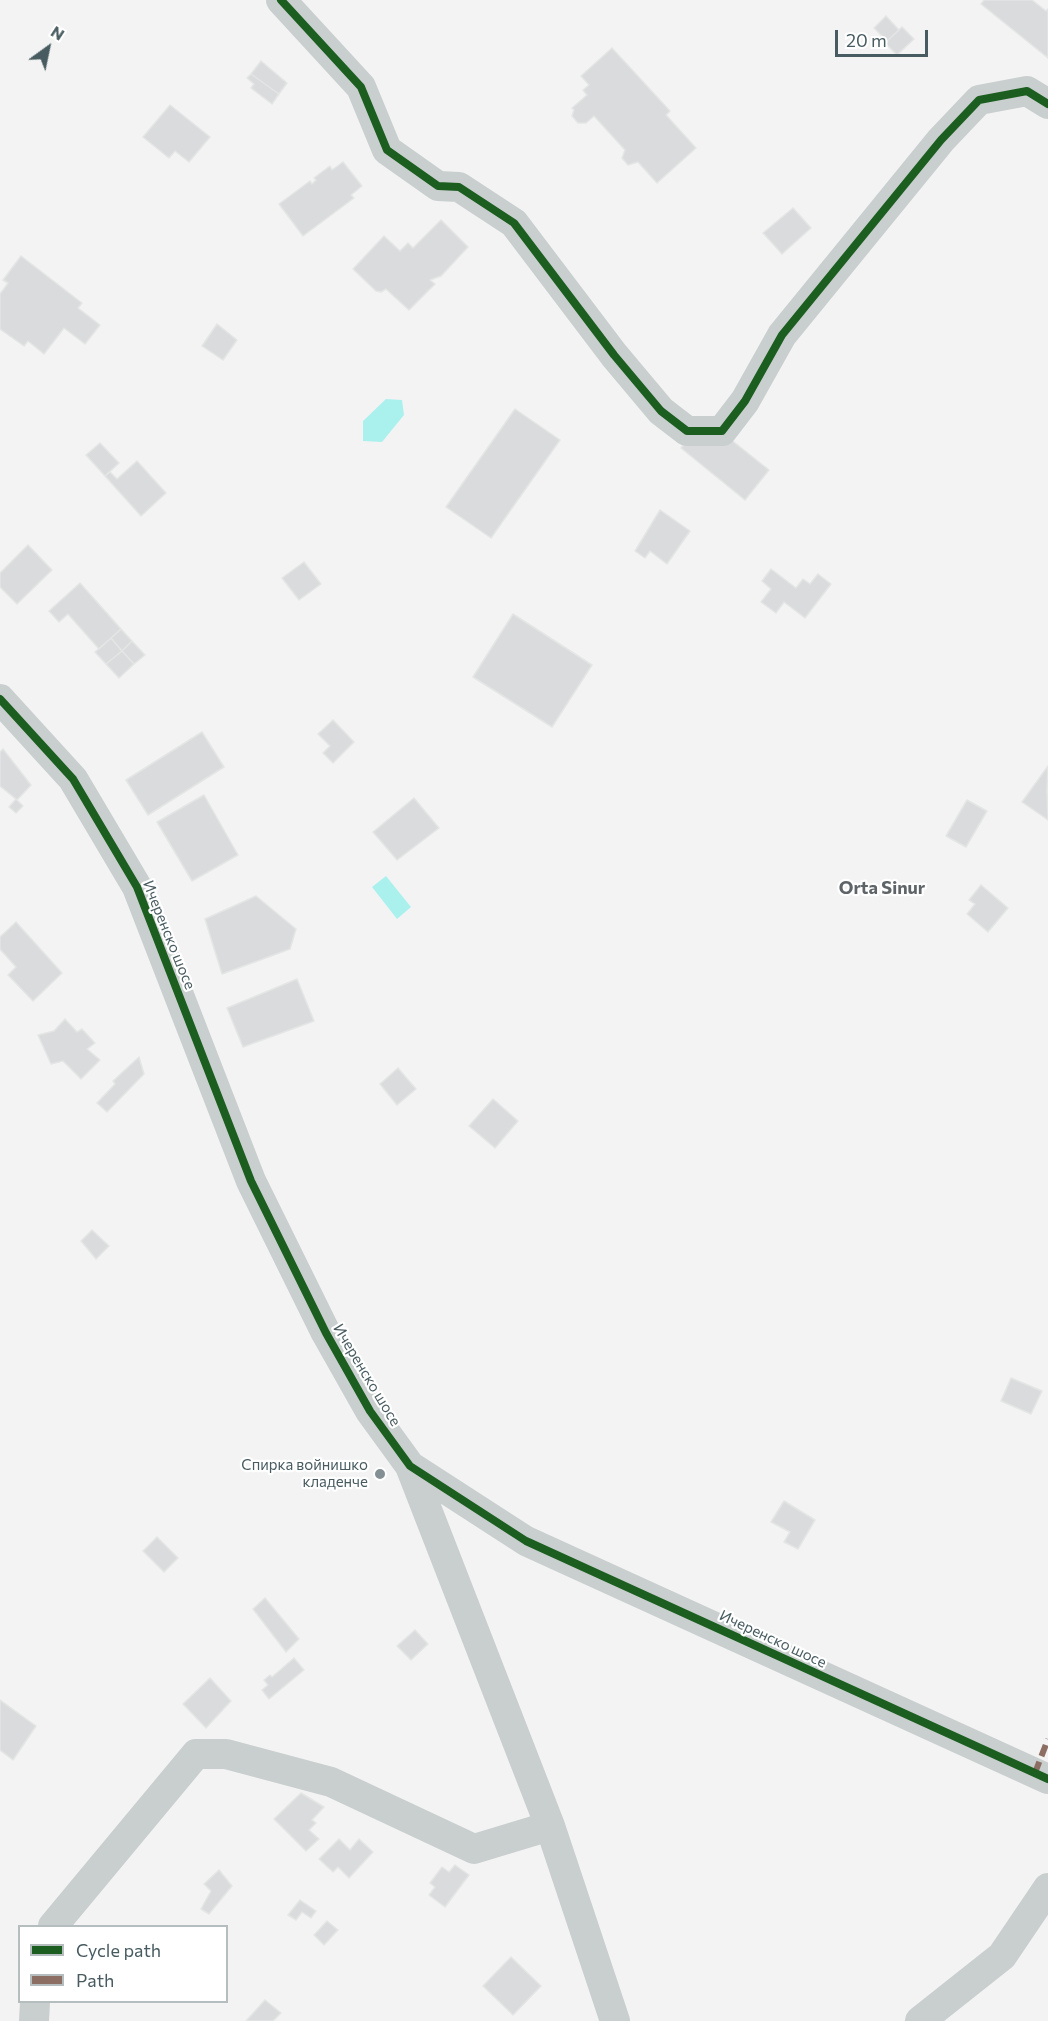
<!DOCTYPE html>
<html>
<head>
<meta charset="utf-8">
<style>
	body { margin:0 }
	#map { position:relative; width:1048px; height:2021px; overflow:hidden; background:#f3f3f3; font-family:Commissioner,sans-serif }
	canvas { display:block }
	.legend { position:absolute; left:18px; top:1925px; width:210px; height:78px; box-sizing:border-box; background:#fff; border:2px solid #b6bdbf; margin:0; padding:8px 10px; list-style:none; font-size:18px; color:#485b60 }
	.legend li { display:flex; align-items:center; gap:12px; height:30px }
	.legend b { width:30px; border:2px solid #b6bdbf }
	.north { position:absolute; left:18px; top:18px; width:60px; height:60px; -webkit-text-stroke:4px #fff; paint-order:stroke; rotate:33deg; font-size:16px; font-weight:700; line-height:24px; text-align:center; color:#485b60 }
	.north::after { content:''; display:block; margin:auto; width:21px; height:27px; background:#485b60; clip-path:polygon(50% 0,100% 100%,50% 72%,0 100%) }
	.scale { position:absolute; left:835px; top:30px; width:93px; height:27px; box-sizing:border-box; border:3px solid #485b60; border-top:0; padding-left:8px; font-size:18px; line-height:21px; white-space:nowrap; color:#485b60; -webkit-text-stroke:4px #fff; paint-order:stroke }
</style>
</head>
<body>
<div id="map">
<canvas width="1048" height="2021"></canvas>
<ul class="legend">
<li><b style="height:8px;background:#1b5e20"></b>Cycle path</li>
<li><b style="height:8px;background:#8d6e63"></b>Path</li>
</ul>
<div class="north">N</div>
<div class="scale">20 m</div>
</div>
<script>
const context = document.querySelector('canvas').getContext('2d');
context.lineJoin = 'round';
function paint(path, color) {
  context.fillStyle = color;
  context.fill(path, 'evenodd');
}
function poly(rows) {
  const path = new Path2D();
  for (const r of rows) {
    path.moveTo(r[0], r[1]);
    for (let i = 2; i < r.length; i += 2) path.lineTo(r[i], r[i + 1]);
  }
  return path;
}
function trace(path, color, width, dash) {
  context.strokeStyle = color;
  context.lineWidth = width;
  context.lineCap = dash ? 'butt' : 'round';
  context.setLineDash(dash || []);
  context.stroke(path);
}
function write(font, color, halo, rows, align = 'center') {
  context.font = font + ' Commissioner,sans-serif';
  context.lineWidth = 4.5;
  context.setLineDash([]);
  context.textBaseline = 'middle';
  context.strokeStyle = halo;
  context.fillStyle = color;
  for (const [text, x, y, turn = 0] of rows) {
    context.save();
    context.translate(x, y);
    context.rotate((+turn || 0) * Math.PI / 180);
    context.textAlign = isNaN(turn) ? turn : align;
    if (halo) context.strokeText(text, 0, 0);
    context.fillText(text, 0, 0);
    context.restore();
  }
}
const water = poly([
	[386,399,402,400,404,415,382,442,363,441,363,421],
	[386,876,411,907,397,919,372,887]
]);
const building = poly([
	[984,0,1032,0,1046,11,1048,9,1048,58,981,4,984,0],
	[886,16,899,30,887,41,874,28,886,16],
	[902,27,914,39,897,55,885,43,902,27],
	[612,48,670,111,666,115,696,148,657,183,638,162,628,165,622,158,625,150,594,116,586,123,578,123,572,116,574,110,572,108,587,95,583,90,589,85,581,76,612,48],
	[261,61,287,83,279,94,251,74,261,61],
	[251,74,279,94,272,104,251,88,254,84,247,78,251,74],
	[170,105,210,137,189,162,175,151,169,158,143,137,170,105],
	[343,162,362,186,351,195,354,198,303,236,279,204,310,181,312,184,316,180,314,178,330,166,332,170,343,162],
	[793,208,811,228,782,254,763,233,793,208],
	[441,220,468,247,441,276,430,280,435,284,409,310,386,289,381,292,376,291,353,269,384,236,400,251,408,243,413,248,441,220],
	[21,256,82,303,78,308,100,325,85,344,64,328,44,354,28,341,24,346,0,329,0,294,8,283,3,280,21,256],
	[217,324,237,340,223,360,202,346,217,324],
	[515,409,560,440,491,538,446,507,515,409],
	[705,419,769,470,745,500,681,448,705,419],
	[100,443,119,463,105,476,86,455,100,443],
	[137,461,166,493,141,516,105,476,110,472,117,479,137,461],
	[660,510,690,531,667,564,650,551,645,558,635,551,660,510],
	[28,545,52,570,17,604,0,587,0,573,28,545],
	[304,562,321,584,299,600,282,578,304,562],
	[771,569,796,588,803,579,810,584,818,574,831,584,805,618,784,602,776,613,761,602,771,589,762,581,771,569],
	[80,583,121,629,99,649,68,614,59,622,49,611,80,583],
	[513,614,592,665,552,727,473,677,513,614],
	[121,629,132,641,122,651,111,638,121,629],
	[111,638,122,651,106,664,95,652,111,638],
	[132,641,145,655,134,664,122,651,132,641],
	[122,651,134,664,119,678,106,664,122,651],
	[333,720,354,742,333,763,323,753,330,746,318,734,333,720],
	[202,732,224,767,148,815,126,780,202,732],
	[3,749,31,785,17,800,23,806,16,813,9,807,16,799,0,786,0,752,3,749],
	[1048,766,1047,791,1048,820,1022,802,1048,766],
	[204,795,238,855,192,881,157,822,204,795],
	[414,798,439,828,397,860,373,832,414,798],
	[967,800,987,811,966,847,946,836,967,800],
	[981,885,1008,908,988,932,967,914,975,904,969,900,981,885],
	[256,896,296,929,290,949,222,974,205,919,256,896],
	[16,922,62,973,33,1001,8,975,16,967,0,949,0,937,16,922],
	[297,979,314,1021,243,1047,227,1008,297,979],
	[65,1019,77,1032,82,1029,95,1043,87,1049,100,1060,81,1079,63,1061,51,1064,38,1035,54,1031,65,1019],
	[139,1057,144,1074,107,1112,97,1103,115,1084,113,1081,139,1057],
	[398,1068,416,1089,397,1105,380,1084,398,1068],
	[493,1099,518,1121,495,1148,469,1126,493,1099],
	[92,1230,109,1246,96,1259,81,1241,92,1230],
	[1011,1378,1042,1391,1031,1414,1001,1401,1011,1378],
	[784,1501,815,1520,798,1549,784,1542,790,1532,771,1522,784,1501],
	[157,1537,178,1558,164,1572,143,1551,157,1537],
	[265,1598,299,1639,286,1652,253,1609,265,1598],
	[415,1630,428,1644,411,1660,397,1646,415,1630],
	[294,1658,304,1670,269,1699,262,1690,268,1685,264,1680,270,1675,272,1677,294,1658],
	[210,1678,231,1701,206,1728,183,1704,210,1678],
	[0,1700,36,1726,13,1760,0,1750,0,1700],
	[301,1793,324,1807,312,1820,316,1823,309,1830,319,1839,306,1851,274,1819,301,1793],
	[339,1839,350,1850,359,1839,373,1852,349,1878,338,1867,333,1872,319,1859,339,1839],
	[455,1865,469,1875,445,1907,429,1895,435,1887,430,1883,442,1867,449,1872,455,1865],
	[219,1870,232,1886,209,1914,201,1909,211,1891,204,1884,219,1870],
	[300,1900,316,1911,311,1918,302,1912,296,1920,288,1915,300,1900],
	[327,1921,338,1930,324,1945,314,1935,327,1921],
	[511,1957,541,1986,513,2015,483,1986,511,1957],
	[265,2000,281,2013,273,2021,246,2021,265,2000]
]);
const minor = poly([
	[281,0,361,87,387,150,438,186,459,187,514,223,614,355,661,411,687,431,722,431,745,401,782,335,941,140,979,100,1027,91,1048,104],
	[0,699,73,779,137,887,251,1181,326,1333,370,1411,410,1466,526,1541,1048,1779],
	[410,1466,550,1826,615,2021],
	[53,1926,196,1754,226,1754,331,1782,474,1849,550,1826],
	[34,2021,35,2002],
	[920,2021,1002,1956,1048,1888]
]);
const quiet = poly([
	[1035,1773,1048,1739]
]);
const cycleway = poly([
	[281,0,361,87,387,150,438,186,459,187,514,223,614,355,661,411,687,431,722,431,745,401,782,335,941,140,979,100,1027,91,1048,104],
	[0,699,73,779,137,887,251,1181,326,1333,370,1411,410,1466,526,1541,1048,1779]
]);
const markers = [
	[380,1474,6,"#849093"]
];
const streetNames = [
	["Ичеренско шосе",169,935,68],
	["Ичеренско шосе",367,1375,59],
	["Ичеренско шосе",773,1639,25]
];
const poiNames = [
	["Спирка войнишко",368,1465],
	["кладенче",368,1482]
];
const quarterNames = [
	["Orta Sinur",882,888]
];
paint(water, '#aaf1ee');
paint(building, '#dadbdc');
trace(building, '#e4e5e5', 1.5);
trace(minor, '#c9cece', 30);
trace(quiet, '#8d6e63', 6, [12, 6]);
trace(cycleway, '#1b5e20', 8);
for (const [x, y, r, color] of markers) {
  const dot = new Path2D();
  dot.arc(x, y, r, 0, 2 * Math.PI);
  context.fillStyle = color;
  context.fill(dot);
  trace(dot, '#fff', 2);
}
write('15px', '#485b60', '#fff', streetNames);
write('15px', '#485b60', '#fff', poiNames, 'right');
write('bold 18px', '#5e6467', '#fff', quarterNames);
</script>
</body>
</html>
